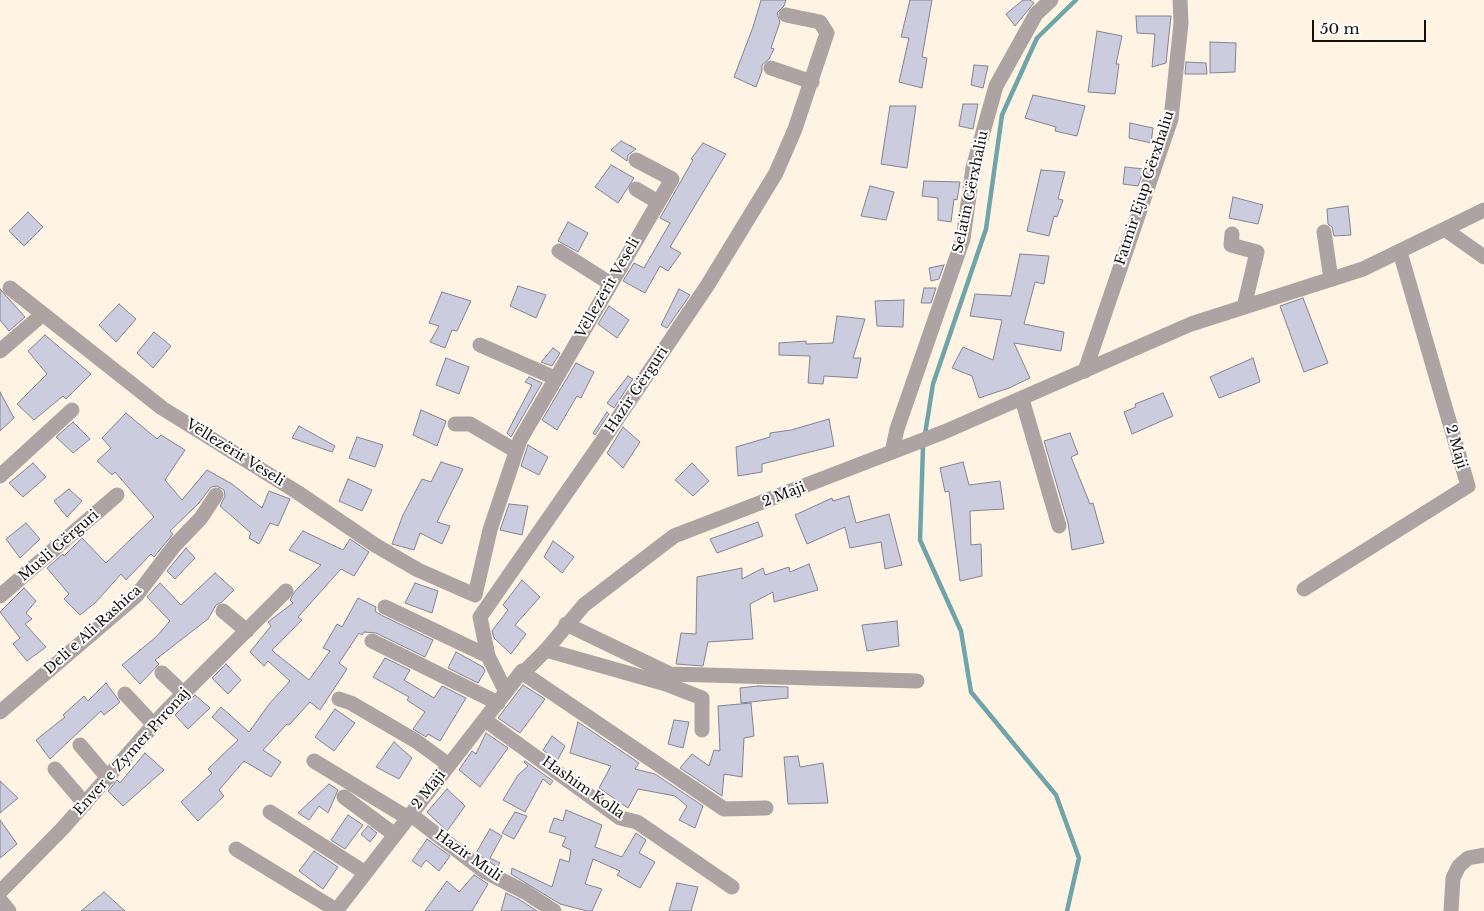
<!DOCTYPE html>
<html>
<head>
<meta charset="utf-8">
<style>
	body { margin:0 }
	#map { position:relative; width:1484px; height:911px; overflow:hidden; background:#fff4e4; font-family:"Libre Baskerville",serif }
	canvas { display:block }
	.scale { position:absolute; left:1312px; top:20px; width:114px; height:22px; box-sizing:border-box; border:2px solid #130f0a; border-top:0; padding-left:6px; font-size:15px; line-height:18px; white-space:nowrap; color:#130f0a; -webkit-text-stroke:4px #fff; paint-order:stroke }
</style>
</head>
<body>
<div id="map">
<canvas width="1484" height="911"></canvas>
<div class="scale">50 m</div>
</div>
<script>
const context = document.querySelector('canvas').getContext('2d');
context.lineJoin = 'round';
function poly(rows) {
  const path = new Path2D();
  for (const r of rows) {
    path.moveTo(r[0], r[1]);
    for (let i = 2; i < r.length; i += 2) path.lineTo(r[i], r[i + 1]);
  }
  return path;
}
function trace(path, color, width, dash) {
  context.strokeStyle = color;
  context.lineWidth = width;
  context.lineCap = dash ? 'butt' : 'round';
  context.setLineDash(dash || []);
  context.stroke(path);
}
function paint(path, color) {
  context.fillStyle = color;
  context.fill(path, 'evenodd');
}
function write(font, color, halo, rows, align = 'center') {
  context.font = font + ' "Libre Baskerville",serif';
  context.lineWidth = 4;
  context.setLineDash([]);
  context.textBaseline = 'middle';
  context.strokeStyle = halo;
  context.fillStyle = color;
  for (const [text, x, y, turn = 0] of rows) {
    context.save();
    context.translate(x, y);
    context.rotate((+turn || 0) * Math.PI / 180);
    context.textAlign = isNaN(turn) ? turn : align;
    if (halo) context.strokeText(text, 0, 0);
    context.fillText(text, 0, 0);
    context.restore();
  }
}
const stream = poly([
	[1067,911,1079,858,1056,795,971,692,961,631,920,540,923,447,933,384,986,229,1002,115,1037,38,1076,0]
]);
const building = poly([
	[761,0,786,0,784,6,777,13,780,22,771,48,774,49,769,59,762,65,762,71,756,87,734,77,753,27,761,0],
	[910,0,932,0,922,57,927,58,922,88,899,82,909,38,901,37,910,0],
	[1023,0,1030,0,1034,3,1015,26,1006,14,1023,0],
	[1136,16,1171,16,1166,63,1152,67,1155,34,1137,33,1136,16],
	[1097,31,1122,36,1116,64,1119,64,1115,94,1088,92,1097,31],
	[1210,42,1236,43,1235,72,1210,73,1210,42],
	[1186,62,1206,63,1207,74,1185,74,1186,62],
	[974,65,988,66,983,88,971,85,974,65],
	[1033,95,1085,106,1077,136,1055,131,1056,127,1025,118,1033,95],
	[963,104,978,104,973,129,959,126,963,104],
	[890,106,916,106,907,168,881,164,890,106],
	[1130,123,1153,128,1151,143,1129,138,1130,123],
	[621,141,636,149,628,155,627,161,611,150,621,141],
	[703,143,726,154,670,247,681,253,668,271,660,266,645,293,623,281,634,263,644,268,670,223,660,218,693,160,691,159,703,143],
	[611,165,634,178,618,203,595,187,611,165],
	[1125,167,1144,169,1138,186,1123,184,1125,167],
	[1041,170,1065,172,1058,199,1063,200,1057,217,1054,216,1049,236,1027,231,1041,170],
	[924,181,960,182,957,200,954,199,951,222,938,220,938,198,922,196,924,181],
	[870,186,894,192,886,220,861,216,870,186],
	[1233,197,1263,205,1258,224,1229,218,1233,197],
	[1348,206,1351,235,1334,236,1332,227,1328,224,1327,209,1348,206],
	[28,212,43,227,24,246,9,231,28,212],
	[568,222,588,233,578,252,558,241,568,222],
	[1020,254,1049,256,1044,284,1035,282,1024,324,1064,332,1061,351,1014,343,1030,378,1009,388,979,398,972,376,952,368,963,347,993,360,1002,320,970,316,975,294,1011,296,1020,254],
	[944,265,939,279,931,281,929,268,944,265],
	[518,286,546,295,536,318,510,306,518,286],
	[924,288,936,288,931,303,921,303,924,288],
	[0,289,25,317,9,331,0,320,0,289],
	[679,289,690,295,667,328,661,325,679,289],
	[442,292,471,301,457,331,452,330,445,348,430,342,439,326,429,323,442,292],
	[1303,298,1328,363,1304,372,1280,306,1303,298],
	[904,300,903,327,877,326,875,301,904,300],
	[119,304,136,319,116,342,99,325,119,304],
	[609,306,629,320,617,338,598,324,609,306],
	[837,316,865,319,853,358,861,358,857,378,824,376,823,384,808,383,810,356,779,355,779,343,806,341,806,344,833,343,837,316],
	[154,332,171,346,153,368,137,353,154,332],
	[45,335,91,374,66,399,63,396,34,420,17,404,47,374,28,351,45,335],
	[553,348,560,353,552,366,541,362,553,348],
	[446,358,469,367,459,394,436,385,446,358],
	[1253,358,1260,382,1219,398,1210,377,1253,358],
	[576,363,594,372,581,398,577,396,557,430,542,420,576,363],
	[628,376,633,379,614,408,607,403,628,376],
	[529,377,542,383,511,437,507,433,532,385,525,382,529,377],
	[0,392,14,418,0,431,0,392],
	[1163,393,1173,416,1132,434,1124,412,1136,407,1135,404,1163,393],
	[421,410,446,421,437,446,413,435,421,410],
	[607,412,609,414,595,435,593,433,607,412],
	[126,413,157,439,161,435,185,450,165,480,182,500,207,470,232,484,262,508,269,491,290,499,278,526,270,523,259,544,249,538,251,533,220,506,225,496,224,490,217,486,211,487,199,503,170,531,173,534,154,557,151,554,126,580,121,574,96,602,80,615,64,599,69,594,47,568,63,554,64,556,82,538,106,563,154,517,115,472,112,475,97,461,111,448,102,438,126,413],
	[829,419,834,446,762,464,762,472,738,476,736,447,770,437,770,433,791,430,829,419],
	[73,422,90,439,73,453,56,437,73,422],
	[299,426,335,446,332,452,292,438,299,426],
	[623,427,640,442,623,468,607,453,623,427],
	[1070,433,1078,454,1071,457,1090,504,1093,503,1104,543,1072,550,1068,523,1044,441,1070,433],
	[357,437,383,445,375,467,349,458,357,437],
	[528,445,548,457,539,475,521,466,528,445],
	[441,462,463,469,437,522,450,526,442,544,420,533,414,550,392,544,403,515,422,479,431,482,441,462],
	[963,462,969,485,1000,481,1004,509,970,511,971,545,981,544,982,576,960,581,949,491,945,492,940,468,963,462],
	[33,463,46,477,23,497,9,483,33,463],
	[692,463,709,481,693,496,675,480,692,463],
	[348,479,372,490,362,511,339,501,348,479],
	[69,489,82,501,67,517,54,501,69,489],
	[849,496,856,523,889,514,902,565,885,569,881,542,850,548,845,527,807,544,795,515,832,498,833,501,849,496],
	[509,504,528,506,522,535,500,530,509,504],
	[758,522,763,536,717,553,710,539,758,522],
	[26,523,40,539,20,558,6,539,26,523],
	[303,531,343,550,350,539,369,552,354,576,341,569,298,617,302,620,272,650,275,653,309,680,330,651,323,648,337,624,342,627,358,598,376,607,375,611,381,615,433,640,425,657,376,633,364,632,362,635,359,633,339,663,347,669,320,710,310,702,289,725,287,724,263,750,281,762,271,777,244,761,219,790,224,796,198,821,181,802,212,773,208,769,238,740,212,717,221,707,249,732,270,703,290,681,268,661,264,666,250,652,271,626,268,622,293,603,290,600,295,591,321,565,289,550,303,531],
	[553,541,574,557,562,573,544,557,553,541],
	[186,548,195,558,175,579,167,571,186,548],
	[809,564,818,590,774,602,773,592,750,604,753,639,708,642,703,666,676,664,681,633,696,634,697,577,742,568,742,579,763,568,765,575,789,567,790,572,809,564],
	[215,573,234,590,222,602,216,605,208,619,155,660,159,664,140,684,122,665,156,637,170,621,147,597,160,583,181,605,215,573],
	[522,580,540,597,515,625,526,634,511,654,494,638,492,631,508,610,503,605,522,580],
	[415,583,438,591,432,613,405,603,415,583],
	[24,588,36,601,26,613,32,619,25,624,46,647,27,661,13,644,20,638,0,612,24,588],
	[897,621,899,646,867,651,862,625,897,621],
	[456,652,483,667,485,671,478,683,448,668,456,652],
	[385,658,410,670,404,680,434,698,442,686,466,698,440,741,428,734,426,737,413,729,425,712,407,700,409,697,373,677,385,658],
	[226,664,241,680,228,694,212,678,226,664],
	[106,683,120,702,104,715,101,711,50,759,36,740,65,717,63,715,84,696,88,701,106,683],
	[523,685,545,699,520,733,498,718,523,685],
	[758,686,788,687,788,698,741,703,740,688,758,686],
	[195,695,210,708,188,729,175,715,195,695],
	[751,703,754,736,744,738,742,777,724,774,722,796,680,768,692,754,709,766,714,750,720,751,718,706,751,703],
	[335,709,355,723,334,751,315,737,335,709],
	[674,720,689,722,683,748,668,744,674,720],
	[578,722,639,763,635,769,655,774,703,806,695,828,679,820,687,806,675,796,638,789,628,808,599,788,611,766,570,753,578,722],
	[486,733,508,748,480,787,459,770,472,751,476,754,486,733],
	[552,736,565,746,557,761,543,750,552,736],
	[394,742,412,758,399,779,376,767,394,742],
	[145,753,164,770,123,806,108,791,117,780,120,783,145,753],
	[798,756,800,767,823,763,828,803,788,804,784,757,798,756],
	[525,761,553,781,550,785,543,779,525,812,503,800,518,775,528,766,524,762,525,761],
	[0,781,18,798,0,813,0,781],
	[329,784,338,790,328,813,319,806,309,820,298,813,329,784],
	[447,789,465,806,447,831,427,812,447,789],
	[566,810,602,825,595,847,622,857,636,833,646,840,639,853,655,862,640,888,617,875,620,871,593,859,585,884,602,889,592,911,587,911,560,904,511,874,512,868,552,887,560,859,569,862,571,850,562,846,566,837,549,832,554,818,563,821,566,810],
	[515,812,527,816,514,839,502,833,515,812],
	[348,815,363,825,345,849,331,840,348,815],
	[0,820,17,844,0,858,0,820],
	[368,826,377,833,370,842,361,834,368,826],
	[490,829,502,836,490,858,500,863,497,867,476,853,490,829],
	[427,839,450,856,439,871,426,860,421,867,412,861,427,839],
	[314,851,338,867,323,889,299,871,314,851],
	[474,875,488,884,472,911,425,911,447,881,459,892,474,875],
	[677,883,698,887,691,911,669,911,677,883],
	[104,892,125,911,81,911,104,892],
	[506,893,520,900,537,911,501,911,506,893]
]);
const minor = poly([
	[771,68,812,82],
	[636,189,658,202],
	[1446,230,1484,257],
	[1324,232,1331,279],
	[1232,234,1231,245,1257,252,1244,307],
	[559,251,611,284],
	[10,288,162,408,297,492,375,545,418,570,475,595,490,530,520,440,672,179,636,160],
	[480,345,555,378],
	[0,351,43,314],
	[1085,371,1171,119,1181,23,1180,0],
	[1022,399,1059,526],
	[455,424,470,424,516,451],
	[892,452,897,429,963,239,973,168,996,86,1036,14,1051,0],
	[0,476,72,410],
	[1304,589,1468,486,1400,252],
	[0,596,117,495],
	[385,607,488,656],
	[223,611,247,631],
	[566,624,670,674,917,681],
	[372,641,498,703],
	[546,650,666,684,702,698,702,730],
	[162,673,184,694],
	[523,673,724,809,766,808],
	[506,692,488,656,480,617,601,443,707,286,776,173,795,129,827,33,820,22,786,15],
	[125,694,154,725],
	[339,699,351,703,416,741,449,765],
	[0,712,136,596,175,545,201,518,216,495],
	[485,720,620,818,637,822,732,887],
	[80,745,108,778],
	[314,761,408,818],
	[55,769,85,804],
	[344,797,395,835],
	[270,812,364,872],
	[410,814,484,871,525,892,554,911],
	[236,849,336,910],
	[0,892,63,828,165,712,286,591],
	[0,900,9,911],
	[336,911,522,671,523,673,546,650,584,605,674,536,944,432,1191,324,1363,269,1484,210],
	[1451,911,1453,878,1459,866,1468,858,1484,855]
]);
const streetNames = [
	["Fatmir Ejup Gërxhaliu",1145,188,-72],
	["Selatin Gërxhaliu",971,192,-78],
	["Vëllezërit Veseli",608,288,-60],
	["Hazir Gërguri",637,390,-56],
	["2 Maji",1456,447,74],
	["Vëllezërit Veseli",235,453,32],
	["2 Maji",784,495,-21],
	["Musli Gërguri",59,546,-41],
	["Deli e Ali Rashica",93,630,-42],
	["Enver e Zymer Prronaj",132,752,-48],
	["Hashim Kolla",583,788,35],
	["2 Maji",429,790,-52],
	["Hazir Muli",468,856,35]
];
trace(stream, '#6fa4a8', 4.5);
paint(building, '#cbccdd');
trace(building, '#828393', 1);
trace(minor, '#ada3a3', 15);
write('14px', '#130f0a', '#fff', streetNames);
</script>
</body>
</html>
